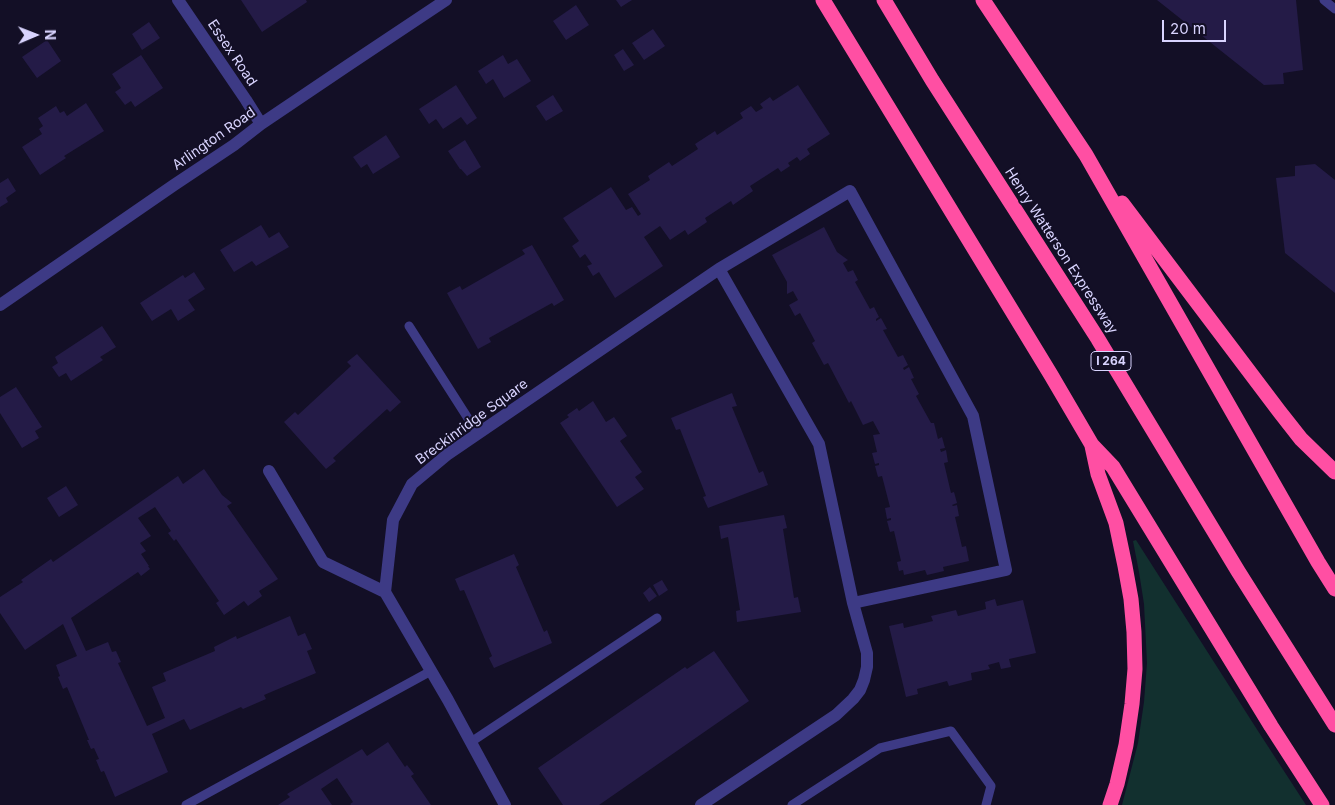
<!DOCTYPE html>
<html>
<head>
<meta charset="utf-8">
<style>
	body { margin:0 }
	#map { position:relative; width:1335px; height:805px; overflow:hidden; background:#130f26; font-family:Inter,sans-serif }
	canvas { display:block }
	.north { position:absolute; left:10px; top:10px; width:50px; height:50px; -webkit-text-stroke:4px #130f26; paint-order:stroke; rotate:89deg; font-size:14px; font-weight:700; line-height:20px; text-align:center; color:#d9d4ff }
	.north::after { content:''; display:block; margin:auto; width:18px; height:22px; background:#d9d4ff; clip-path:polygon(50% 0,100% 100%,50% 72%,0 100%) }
	.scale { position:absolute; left:1162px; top:20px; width:64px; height:22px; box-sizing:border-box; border:2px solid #d9d4ff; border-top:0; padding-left:6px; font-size:15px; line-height:18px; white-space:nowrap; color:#d9d4ff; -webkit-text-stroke:4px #130f26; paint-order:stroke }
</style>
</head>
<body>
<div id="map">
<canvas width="1335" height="805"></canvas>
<div class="north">N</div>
<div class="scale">20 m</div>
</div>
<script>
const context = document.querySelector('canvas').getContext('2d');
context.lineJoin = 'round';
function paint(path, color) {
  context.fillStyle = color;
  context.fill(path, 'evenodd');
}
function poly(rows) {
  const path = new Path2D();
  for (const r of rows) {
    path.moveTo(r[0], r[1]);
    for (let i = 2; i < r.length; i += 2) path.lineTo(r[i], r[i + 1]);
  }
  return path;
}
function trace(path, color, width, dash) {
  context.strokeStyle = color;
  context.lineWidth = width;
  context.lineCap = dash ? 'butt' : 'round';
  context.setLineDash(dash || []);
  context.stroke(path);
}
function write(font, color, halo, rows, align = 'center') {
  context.font = font + ' Inter,sans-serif';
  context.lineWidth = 4;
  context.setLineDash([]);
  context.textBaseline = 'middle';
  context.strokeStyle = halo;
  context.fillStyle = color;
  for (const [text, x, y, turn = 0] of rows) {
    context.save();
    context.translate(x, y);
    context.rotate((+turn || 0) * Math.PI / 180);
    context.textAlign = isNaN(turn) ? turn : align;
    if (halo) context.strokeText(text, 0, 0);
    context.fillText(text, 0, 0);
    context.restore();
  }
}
const green = poly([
	[1136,540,1258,731,1306,805,1122,805,1138,743,1144,702,1147,663,1144,604,1139,572,1133,541]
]);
const building = poly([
	[241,0,306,0,307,2,262,32],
	[616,0,632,0,621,7],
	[1157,0,1296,0,1303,70,1283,73,1284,84,1264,85],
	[576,5,589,25,566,40,553,21],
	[149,22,160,38,142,50,132,34],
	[653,29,665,46,644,60,632,43],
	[47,40,61,61,37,78,22,57],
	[623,49,634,65,624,71,614,55],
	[141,55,163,88,135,107,131,101,125,105,115,92,121,88,112,74],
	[503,55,508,64,517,59,531,81,504,98,493,79,486,84,478,71],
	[456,85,477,118,467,125,461,117,443,129,436,119,429,124,419,109],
	[798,85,830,134,807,149,810,154,800,161,797,157,788,163,790,166,781,172,778,168,750,186,753,191,733,205,731,201,705,218,707,222,688,235,685,230,670,240,660,226,644,237,663,266,615,298,599,272,593,276,587,266,592,264,585,254,580,258,572,246,579,241,563,218,611,187,626,210,632,207,638,216,641,214,628,194,650,180,648,176,669,162,672,166,698,149,695,144,715,131,717,135,743,118,740,113,751,106,756,112,763,108,760,104,770,97,773,101],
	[553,95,563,111,546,121,536,106],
	[86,103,104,131,64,156,66,158,40,175,22,147,42,134,39,129,43,126,38,118,56,106,60,113,64,111,67,116],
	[386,135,400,157,373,174,367,164,361,168,353,157],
	[465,140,481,167,467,176,461,169,460,169,448,151],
	[1315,164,1335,180,1335,293,1285,253,1276,178,1295,176,1295,166],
	[8,178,16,191,6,198,8,202,0,207,0,183],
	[261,225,269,238,279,232,289,247,256,266,252,261,234,272,220,250],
	[824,227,837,252,848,260,843,263,848,272,853,270,858,280,855,282,870,309,874,307,879,317,876,319,876,321,881,318,887,329,883,330,898,357,903,355,908,365,903,368,904,370,909,367,914,378,911,379,919,394,916,396,931,423,934,423,938,439,942,437,945,448,940,449,941,452,946,450,948,462,944,463,951,493,954,492,957,503,952,505,953,506,957,505,959,516,955,517,962,547,966,546,969,561,943,567,944,571,927,575,925,570,904,575,903,570,899,571,897,562,901,561,894,531,890,532,887,521,891,520,891,518,887,519,885,508,890,507,882,476,878,477,875,466,879,465,879,463,875,464,872,453,877,452,873,435,880,434,873,421,863,425,851,401,849,403,828,363,824,365,812,343,815,341,800,313,795,316,789,305,798,300,793,291,787,294,787,282,772,255],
	[532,245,564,300,554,306,552,303,489,338,491,342,478,349,447,293,460,286,462,290,525,254,522,250],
	[194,272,205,289,188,300,195,310,178,321,171,309,152,321,140,303,183,275,185,278],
	[102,326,116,347,100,357,103,360,71,381,66,373,59,377,52,367,58,363,55,357],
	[357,354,401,402,390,412,387,409,333,458,336,461,326,469,284,422,295,412,298,415,351,366,347,362],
	[16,387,42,427,35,431,39,438,22,448,0,413,0,397],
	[732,393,737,406,732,407,759,473,763,471,768,485,708,508,703,497,706,496,680,429,676,430,671,418],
	[593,401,606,422,614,417,627,436,620,441,642,472,635,477,644,489,617,507,560,423,569,417,567,415,577,408,579,411],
	[204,469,222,495,232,503,227,506,278,579,259,591,262,596,248,606,244,601,224,615,216,603,219,601,176,539,174,541,168,533,171,531,155,507,138,518,151,536,140,543,146,551,141,554,149,566,148,566,150,569,141,576,138,572,71,618,86,651,108,642,112,652,116,651,121,662,118,663,147,726,165,718,152,687,166,681,163,673,215,651,214,647,236,636,237,639,290,616,298,636,305,633,312,649,307,651,316,673,264,695,266,699,243,709,241,707,190,730,184,719,152,734,168,772,115,797,104,771,101,772,96,760,99,759,94,748,91,749,87,740,89,740,67,687,63,689,58,677,60,676,56,665,77,656,63,624,25,650,0,613,0,597,23,582,21,580,51,559,53,562,178,476,183,484],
	[66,486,78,505,59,517,47,498],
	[784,515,787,528,783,529,794,598,798,597,801,612,737,622,736,611,740,610,728,537,721,539,719,526],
	[514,554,519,565,516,567,544,632,547,630,552,643,494,668,489,658,492,656,464,590,460,591,455,579],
	[662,580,668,590,659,596,653,585],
	[650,587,657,596,649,602,643,593],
	[995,599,997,606,1023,600,1036,653,1009,659,1011,667,1001,669,999,662,988,665,990,669,971,673,972,680,949,686,947,681,917,689,918,694,906,697,889,626,903,623,904,628,933,621,931,616,956,610,958,616,986,609,985,602],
	[714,651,749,701,599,805,563,805,538,768,685,667,687,669],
	[388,742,405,767,407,765,414,774,411,776,431,805,351,805,350,804,353,802,337,778,321,789,332,805,278,805,290,797,287,794,362,749,367,756]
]);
const lane = poly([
	[1324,0,1335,9],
	[409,326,478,434],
	[471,742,657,618],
	[186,805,431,671],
	[792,805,880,748,951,731,991,786,986,805]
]);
const street = poly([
	[178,0,246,100,261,124],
	[0,305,174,185,234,145,261,124,347,66,446,0],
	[269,471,323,562,385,592],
	[505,805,448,700,385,592,393,520,412,484,448,454,719,269,850,191,973,416,1006,570,853,603,819,444,719,269],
	[701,805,836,715,853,699,860,690,864,680,867,667,867,653,853,603]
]);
const highway = poly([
	[823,0,1051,375,1092,445,1113,467,1271,726,1322,805],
	[884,0,932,80,1098,339,1238,571,1335,725],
	[983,0,1086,155,1318,562,1335,589],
	[1122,203,1279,411,1301,439,1335,472],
	[1092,446,1098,474,1116,523,1125,566,1131,599,1134,632,1135,669,1132,704,1126,745,1117,784,1110,805]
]);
const shields = [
	[1111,361,40]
];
const shieldNames = [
	["I 264",1111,361]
];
const streetNames = [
	["Essex Road",232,53,56],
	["Arlington Road",214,139,-35],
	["Henry Watterson Expressway",1061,251,57],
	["Breckinridge Square",472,422,-36]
];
paint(green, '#12302f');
paint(building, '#241b47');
trace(lane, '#3d3a85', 9);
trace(street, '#3d3a85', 12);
trace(highway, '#ff4fa3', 15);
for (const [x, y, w] of shields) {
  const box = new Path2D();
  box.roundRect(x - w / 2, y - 9.5, w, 19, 4);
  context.fillStyle = '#130f26';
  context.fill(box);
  trace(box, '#d9d4ff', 1);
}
write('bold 12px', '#d9d4ff', null, shieldNames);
write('14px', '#d9d4ff', '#130f26', streetNames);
</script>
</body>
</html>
